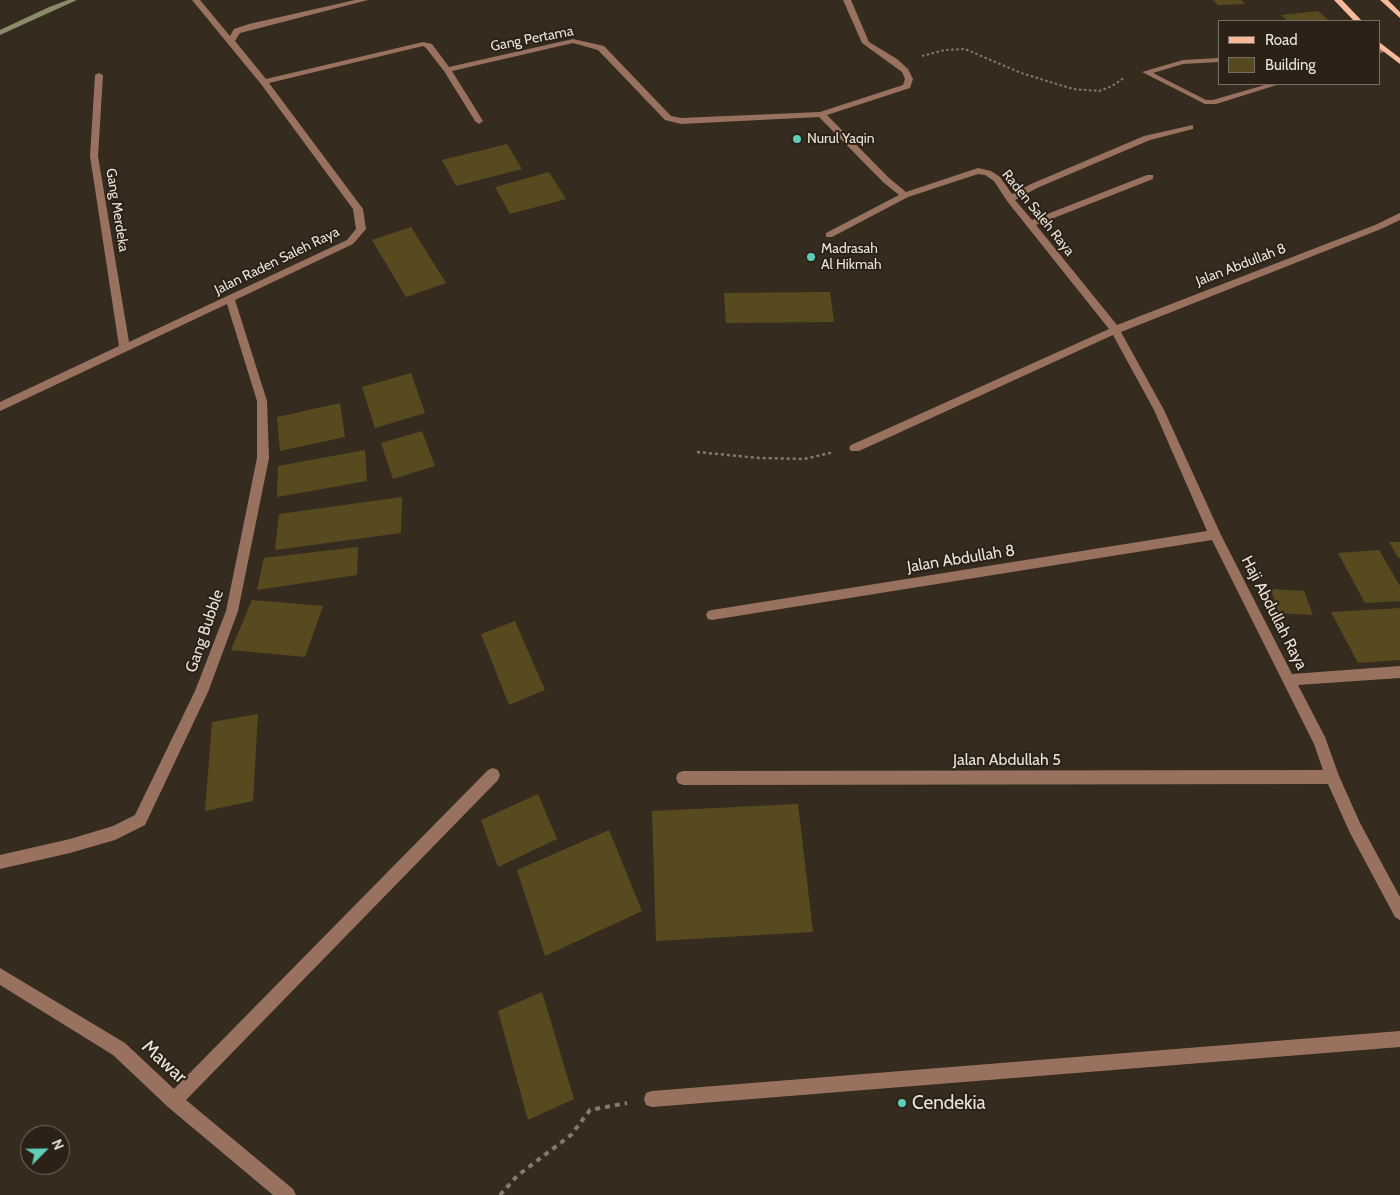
<!DOCTYPE html>
<html>
<head>
<meta charset="utf-8">
<style>
	body { margin:0 }
	#map { position:relative; width:1400px; height:1195px; overflow:hidden; background:#362b1f; font-family:Cabin,sans-serif }
	canvas { display:block }
	.legend { position:absolute; left:1218px; top:20px; width:162px; height:65px; box-sizing:border-box; background:#2c2116; border:1px solid #786e64; margin:0; padding:6px 9px; list-style:none; font-size:15px; color:#e9e2da }
	.legend li { display:flex; align-items:center; gap:10px; height:25px }
	.legend b { width:25px; border:1px solid #786e64 }
	.north { position:absolute; left:20px; top:1125px; width:50px; height:50px; box-sizing:border-box; background:#2c2116; border:1px solid #786e64; border-radius:50%; rotate:67deg; font-size:14px; font-weight:700; line-height:20px; text-align:center; color:#e9e2da }
	.north::after { content:''; display:block; margin:auto; width:18px; height:22px; background:#5dceb9; clip-path:polygon(50% 0,100% 100%,50% 72%,0 100%) }
</style>
</head>
<body>
<div id="map">
<canvas width="1400" height="1195"></canvas>
<ul class="legend">
<li><b style="height:6px;background:#f9ba9b"></b>Road</li>
<li><b style="height:14px;background:#584a1f"></b>Building</li>
</ul>
<div class="north">N</div>
</div>
<script>
const context = document.querySelector('canvas').getContext('2d');
context.lineJoin = 'round';
function poly(rows) {
  const path = new Path2D();
  for (const r of rows) {
    path.moveTo(r[0], r[1]);
    for (let i = 2; i < r.length; i += 2) path.lineTo(r[i], r[i + 1]);
  }
  return path;
}
function paint(path, color) {
  context.fillStyle = color;
  context.fill(path, 'evenodd');
}
function trace(path, color, width, dash) {
  context.strokeStyle = color;
  context.lineWidth = width;
  context.lineCap = dash ? 'butt' : 'round';
  context.setLineDash(dash || []);
  context.stroke(path);
}
function write(font, color, halo, rows, align = 'center') {
  context.font = font + ' Cabin,sans-serif';
  context.lineWidth = 4;
  context.setLineDash([]);
  context.textBaseline = 'middle';
  context.strokeStyle = halo;
  context.fillStyle = color;
  for (const [text, x, y, turn = 0] of rows) {
    context.save();
    context.translate(x, y);
    context.rotate((+turn || 0) * Math.PI / 180);
    context.textAlign = isNaN(turn) ? turn : align;
    if (halo) context.strokeText(text, 0, 0);
    context.fillText(text, 0, 0);
    context.restore();
  }
}
const stream = poly([
	[68,0,77,0,0,35,0,30,49,7,68,0]
]);
const building = poly([
	[1213,0,1241,0,1245,4,1218,5],
	[1318,11,1329,21,1288,21,1281,15],
	[507,144,522,169,456,186,442,160],
	[549,172,566,199,510,214,495,187],
	[411,227,446,283,406,297,372,240],
	[830,292,834,322,726,323,724,293],
	[411,373,425,413,375,428,362,387],
	[340,403,345,437,280,451,277,417],
	[422,431,435,466,393,479,381,443],
	[365,450,367,481,277,497,278,466],
	[402,497,401,533,275,550,279,514],
	[1389,542,1400,542,1400,558,1398,558],
	[358,547,357,575,257,590,264,558],
	[1379,550,1400,586,1400,601,1365,603,1338,553],
	[1271,589,1304,591,1313,615,1278,613],
	[252,600,323,606,305,657,231,650],
	[1400,608,1400,660,1358,663,1331,612],
	[515,621,545,690,509,705,481,634],
	[258,714,253,801,205,811,212,722],
	[538,794,557,839,498,867,481,820],
	[798,804,813,932,656,941,652,811],
	[609,830,642,911,545,956,517,870],
	[542,992,574,1099,528,1120,498,1011]
]);
const pathFar2 = poly([
	[922,56,945,50,965,49,1021,73,1073,89,1099,91,1112,86,1124,78]
]);
const pathFar1 = poly([
	[697,452,759,458,804,459,834,452]
]);
const path = poly([
	[500,1195,517,1176,571,1135,590,1110,627,1103]
]);
const minor = poly([
	[192,0,200,0,230,36,234,29,249,24,355,0,368,0,240,33,235,41,266,79,423,42,432,44,449,67,573,39,604,46,671,116,681,118,820,112,903,85,905,79,902,72,862,43,843,0,851,0,869,42,897,59,908,69,913,79,910,88,827,115,889,178,906,192,978,168,991,171,1000,177,1012,194,1031,184,1144,136,1193,125,1193,129,1150,140,1037,188,1015,200,1032,220,1147,175,1153,175,1153,179,1036,225,1117,325,1375,225,1400,213,1400,220,1381,229,1121,332,1164,410,1221,535,1292,674,1400,666,1400,678,1298,685,1325,737,1339,776,1360,823,1400,897,1400,920,1395,917,1350,833,1328,784,683,785,678,783,676,778,678,773,683,771,1323,770,1314,744,1212,540,712,620,708,619,706,615,708,611,712,610,1207,531,1154,410,1113,335,859,451,851,451,849,448,851,445,1109,329,1007,201,994,181,985,175,978,174,908,197,832,237,826,237,826,233,899,195,883,182,819,117,681,124,665,120,598,50,573,43,452,71,483,121,479,124,475,121,444,71,426,48,423,46,269,83,363,209,366,229,353,244,235,300,267,401,269,458,238,611,208,692,145,825,115,840,70,853,0,869,0,855,70,839,113,826,135,815,195,691,226,611,257,458,257,401,227,304,0,411,0,402,119,346,90,156,95,75,99,73,103,75,98,156,129,342,347,240,356,229,353,209,261,84,192,0],
	[1379,49,1385,49,1389,51,1379,53,1379,49],
	[1219,58,1219,62,1183,64,1153,73,1206,100,1213,100,1268,84,1280,84,1216,104,1205,104,1142,72,1183,60,1219,58],
	[493,768,498,770,500,775,498,780,186,1100,293,1189,296,1195,273,1195,168,1107,113,1055,0,985,0,968,125,1043,174,1089,488,770,493,768],
	[1400,1031,1400,1047,652,1107,646,1105,644,1099,646,1093,652,1091,1400,1031]
]);
const major = poly([
	[1334,0,1342,0,1362,21,1354,21,1334,0],
	[1380,0,1388,0,1400,12,1400,18,1380,0],
	[1379,42,1400,58,1400,64,1379,48,1379,42]
]);
const markers = [
	[797,139,5,"#5dceb9"],
	[811,257,5,"#5dceb9"],
	[902,1103,5,"#5dceb9"]
];
const farStreetnames = [
	["Gang Pertama",532,39,-11],
	["Gang Merdeka",117,210,81],
	["Raden Saleh Raya",1038,213,51],
	["Jalan Raden Saleh Raya",277,261,-26],
	["Jalan Abdullah 8",1241,265,-21]
];
const farPoinames = [
	["Nurul Yaqin",807,139],
	["Madrasah",821,249],
	["Al Hikmah",821,265]
];
const streetNames = [
	["Jalan Abdullah 8",961,559,-9],
	["Haji Abdullah Raya",1274,613,63],
	["Gang Bubble",205,631,-71],
	["Jalan Abdullah 5",1007,760]
];
const nearStreetnames = [
	["Mawar",164,1062,43]
];
const nearPoinames = [
	["Cendekia",912,1103]
];
paint(stream, '#8a8b6a');
paint(building, '#584a1f');
trace(pathFar2, '#847b70', 2, [2.5, 2.5]);
trace(pathFar1, '#847b70', 2.5, [3, 3]);
trace(path, '#847b70', 4, [5, 5]);
paint(minor, '#98725f');
paint(major, '#f9ba9b');
for (const [x, y, r, color] of markers) {
  const dot = new Path2D();
  dot.arc(x, y, r, 0, 2 * Math.PI);
  context.fillStyle = color;
  context.fill(dot);
  trace(dot, '#2c2116', 2);
}
write('14px', '#e9e2da', '#2c2116', farStreetnames);
write('14px', '#e9e2da', '#2c2116', farPoinames, 'left');
write('16px', '#e9e2da', '#2c2116', streetNames);
write('19px', '#e9e2da', '#2c2116', nearStreetnames);
write('19px', '#e9e2da', '#2c2116', nearPoinames, 'left');
</script>
</body>
</html>
